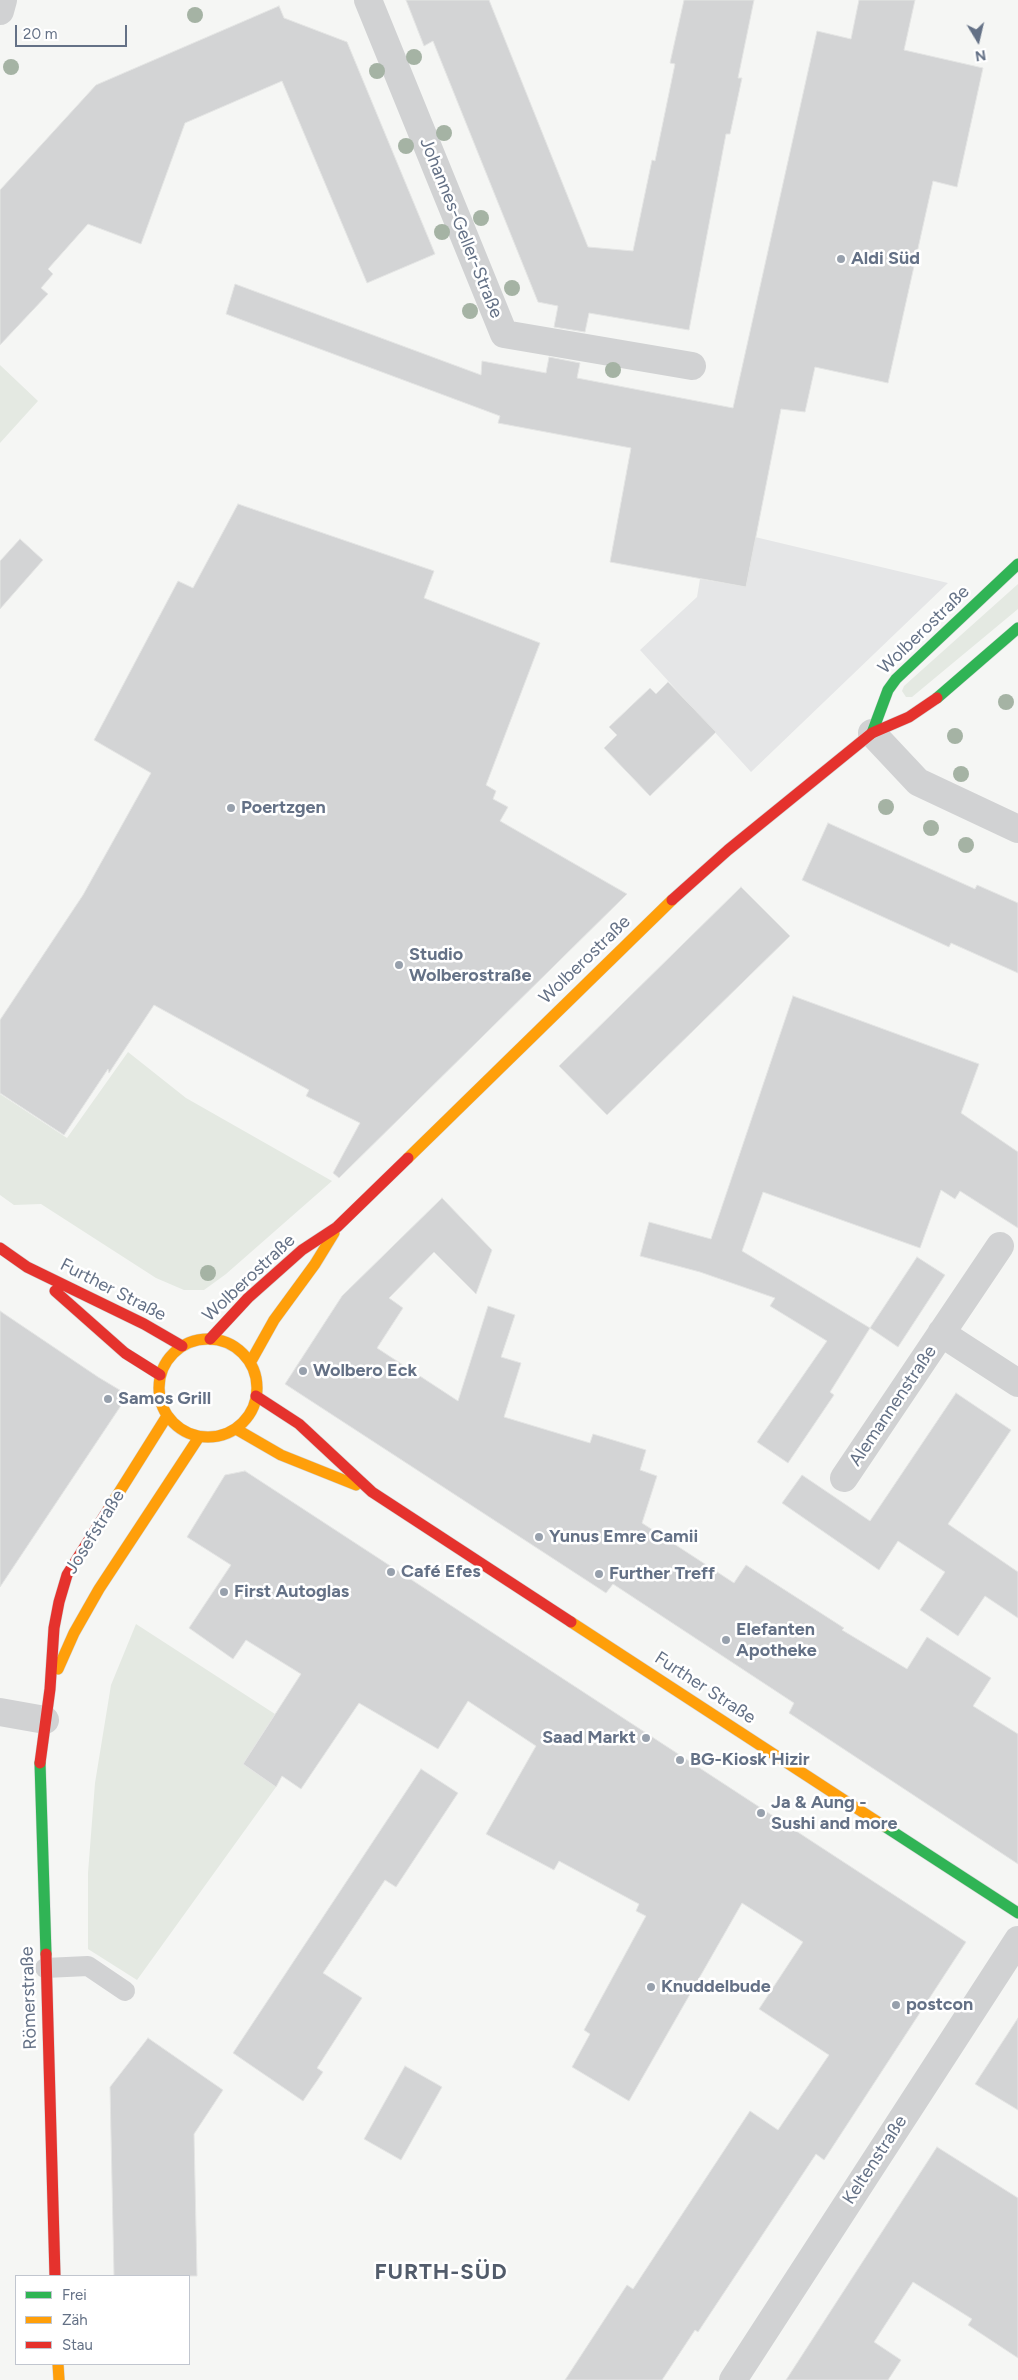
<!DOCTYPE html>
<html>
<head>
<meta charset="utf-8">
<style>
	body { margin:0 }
	#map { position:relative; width:1018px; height:2380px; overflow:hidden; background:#f5f6f4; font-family:Figtree,sans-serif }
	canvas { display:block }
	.legend { position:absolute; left:15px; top:2275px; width:175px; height:90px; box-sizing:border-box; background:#fff; border:1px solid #c1c6cf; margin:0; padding:6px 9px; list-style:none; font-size:15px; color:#647186 }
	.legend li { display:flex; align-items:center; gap:10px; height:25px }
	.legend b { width:25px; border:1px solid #c1c6cf }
	.north { position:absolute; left:953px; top:15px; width:50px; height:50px; -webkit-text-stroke:4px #fff; paint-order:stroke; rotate:171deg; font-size:14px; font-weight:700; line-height:20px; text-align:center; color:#647186 }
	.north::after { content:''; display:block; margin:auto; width:18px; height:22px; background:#647186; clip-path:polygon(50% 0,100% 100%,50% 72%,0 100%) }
	.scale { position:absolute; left:15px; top:25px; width:112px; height:22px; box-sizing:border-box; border:2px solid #647186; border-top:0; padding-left:6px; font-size:15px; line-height:18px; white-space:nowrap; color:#647186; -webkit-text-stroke:4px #fff; paint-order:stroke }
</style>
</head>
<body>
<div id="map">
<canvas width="1018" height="2380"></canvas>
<ul class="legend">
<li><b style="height:6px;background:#30b455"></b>Frei</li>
<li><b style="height:6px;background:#ff9f0a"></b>Zäh</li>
<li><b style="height:6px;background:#e5322d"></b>Stau</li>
</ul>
<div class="north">N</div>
<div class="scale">20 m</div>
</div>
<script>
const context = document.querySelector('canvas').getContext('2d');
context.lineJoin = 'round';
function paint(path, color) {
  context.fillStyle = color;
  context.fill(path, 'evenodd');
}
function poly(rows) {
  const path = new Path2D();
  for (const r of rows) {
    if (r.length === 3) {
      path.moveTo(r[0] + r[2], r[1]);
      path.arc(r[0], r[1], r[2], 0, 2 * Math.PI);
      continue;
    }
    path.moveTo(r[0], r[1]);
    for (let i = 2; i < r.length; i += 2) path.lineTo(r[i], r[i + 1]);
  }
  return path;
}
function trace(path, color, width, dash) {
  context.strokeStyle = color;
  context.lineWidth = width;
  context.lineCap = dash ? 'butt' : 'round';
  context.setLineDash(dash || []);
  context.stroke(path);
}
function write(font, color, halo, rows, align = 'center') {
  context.font = font + ' Figtree,sans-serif';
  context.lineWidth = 5;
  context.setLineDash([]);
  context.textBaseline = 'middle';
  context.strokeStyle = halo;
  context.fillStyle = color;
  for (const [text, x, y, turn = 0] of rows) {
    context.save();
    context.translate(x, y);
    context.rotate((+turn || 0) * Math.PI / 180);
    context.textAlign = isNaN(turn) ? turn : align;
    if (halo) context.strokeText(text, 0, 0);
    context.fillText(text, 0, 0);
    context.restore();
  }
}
const built = poly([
	[755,537,948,583,751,772,640,650,697,597,700,579,746,587]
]);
const green = poly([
	[0,365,38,401,0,443],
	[1018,584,1018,609,912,697,906,697,902,691,904,686],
	[128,1052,186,1098,332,1181,226,1274,204,1290,184,1290,156,1278,41,1204,14,1205,0,1195,0,1094,67,1138],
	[136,1624,275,1714,243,1764,276,1787,137,1980,88,1949,88,1873,95,1783,111,1685]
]);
const building = poly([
	[406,0,489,0,588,247,633,251,652,160,655,161,675,64,670,63,684,0,754,0,738,78,742,78,730,134,726,134,689,330,589,313,585,332,554,327,558,306,538,302,433,41,424,46,406,0],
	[859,0,915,0,904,50,983,68,957,187,933,181,888,383,815,367,805,412,781,409,746,587,610,562,631,448,498,423,500,416,226,314,235,284,481,375,482,361,546,373,549,357,580,363,577,378,733,408,817,31,851,39,859,0],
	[279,6,284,18,347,42,435,254,367,283,282,81,185,123,141,244,88,224,48,269,53,274,41,288,48,294,0,345,0,190,96,85,279,6],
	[238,504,434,571,424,598,540,643,486,785,496,791,493,799,508,807,500,821,627,894,339,1178,333,1173,360,1123,306,1096,309,1090,154,1005,109,1073,108,1069,64,1135,0,1093,0,1020,83,895,151,773,94,740,178,581,193,588,238,504],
	[20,539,43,560,0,609,0,561,20,539],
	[668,682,716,732,650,796,604,748,617,735,609,727,650,688,656,694,668,682],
	[828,823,975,889,977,885,1018,903,1018,973,951,943,949,947,802,880,828,823],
	[741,887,790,936,607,1115,559,1066,741,887],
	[793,996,979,1064,961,1113,1018,1152,1018,1228,960,1191,955,1199,941,1190,920,1248,763,1192,742,1251,870,1328,830,1392,834,1395,788,1463,757,1442,827,1341,770,1306,775,1298,700,1272,640,1256,649,1222,711,1239,793,996],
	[442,1198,492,1250,476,1294,434,1252,389,1298,403,1308,377,1348,458,1401,488,1306,515,1315,501,1357,521,1363,504,1417,590,1443,593,1434,646,1450,640,1470,657,1476,642,1523,734,1583,746,1565,844,1628,842,1630,907,1669,927,1637,991,1678,973,1706,1018,1734,1018,1864,789,1713,794,1703,613,1584,606,1593,285,1384,342,1296,442,1198],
	[917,1257,945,1275,898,1347,870,1328,917,1257],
	[0,1311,98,1377,128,1395,0,1587,0,1311],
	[956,1393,1011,1430,948,1524,1018,1572,1018,1618,985,1596,958,1636,920,1610,945,1572,898,1541,879,1570,782,1503,802,1475,870,1521,956,1393],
	[245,1471,966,1942,824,2160,816,2154,698,2332,695,2330,662,2380,565,2380,627,2285,633,2289,750,2111,778,2130,829,2055,759,2009,803,1942,742,1903,629,2101,572,2067,590,2034,584,2030,646,1916,636,1911,639,1904,559,1861,554,1870,486,1834,536,1746,468,1701,438,1749,359,1703,301,1789,282,1776,276,1787,243,1764,301,1674,246,1640,233,1659,189,1628,231,1565,187,1537,225,1475,245,1471],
	[421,1769,458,1793,396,1887,385,1880,323,1973,362,1998,317,2068,323,2072,303,2101,233,2053,421,1769],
	[1018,2018,1018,2110,975,2084,1018,2018],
	[148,2038,223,2090,194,2134,197,2276,114,2276,110,2087,148,2038],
	[405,2066,442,2087,401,2160,364,2139,405,2066],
	[937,2147,1018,2198,1018,2358,968,2325,972,2319,913,2282,874,2342,901,2360,888,2380,786,2380,937,2147]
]);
const lane = poly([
	[45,1968,88,1966,125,1991]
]);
const street = poly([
	[368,0,504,334,692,366],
	[0,11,3,0],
	[872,733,918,782,1018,829],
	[941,1333,1018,1383],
	[844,1478,1000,1246],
	[0,1712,45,1720],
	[733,2380,1018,1940]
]);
const fast = poly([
	[937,698,1018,628],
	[872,733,888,690,896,679,1018,564],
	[40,1763,46,1954],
	[884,1826,1018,1913]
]);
const slow = poly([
	[408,1158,672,900],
	[208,1388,49],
	[250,1363,274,1320,315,1264,334,1233],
	[236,1429,281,1455,356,1485],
	[108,1510,167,1416],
	[571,1622,884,1826],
	[58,1669,74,1633,99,1589,199,1437],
	[58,2364,59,2380]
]);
const jam = poly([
	[672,900,728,850,872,733,909,717,937,698],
	[0,1248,27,1267,144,1324,182,1346],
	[55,1291,125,1353,160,1375],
	[210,1339,248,1298,302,1250,337,1227,408,1158],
	[256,1396,299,1424,372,1492,571,1622],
	[40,1763,50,1689,54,1628,59,1602,67,1575,108,1510],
	[46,1954,55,2276]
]);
const trees = [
	[195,15],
	[414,57],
	[11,67],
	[377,71],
	[444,133],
	[406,146],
	[481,218],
	[442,232],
	[512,288],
	[470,311],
	[613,370],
	[1006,702],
	[955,736],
	[961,774],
	[886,807],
	[931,828],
	[966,845],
	[208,1273]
];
const markers = [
	[841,259,5,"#97a0ac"],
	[231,808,5,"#97a0ac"],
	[399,965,5,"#97a0ac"],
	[303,1371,5,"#97a0ac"],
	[108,1399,5,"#97a0ac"],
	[539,1537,5,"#97a0ac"],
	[391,1572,5,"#97a0ac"],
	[599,1574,5,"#97a0ac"],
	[224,1592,5,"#97a0ac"],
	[726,1640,5,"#97a0ac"],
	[646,1738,5,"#97a0ac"],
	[680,1760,5,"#97a0ac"],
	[761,1813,5,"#97a0ac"],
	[651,1987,5,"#97a0ac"],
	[896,2005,5,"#97a0ac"]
];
const streetNames = [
	["Johannes-Geller-Straße",461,228,68],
	["Wolberostraße",924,630,-44],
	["Wolberostraße",585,960,-44],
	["Wolberostraße",249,1278,-43],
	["Further Straße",113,1290,27],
	["Alemannenstraße",893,1406,-56],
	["Josefstraße",95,1532,-58],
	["Further Straße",705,1688,33],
	["Römerstraße",29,1998,-92],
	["Keltenstraße",875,2160,-57]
];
const poiNames = [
	["Aldi Süd",851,259],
	["Poertzgen",241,808],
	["Studio",409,955],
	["Wolberostraße",409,976],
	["Wolbero Eck",313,1371],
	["Samos Grill",118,1399],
	["Yunus Emre Camii",549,1537],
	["Café Efes",401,1572],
	["Further Treff",609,1574],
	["First Autoglas",234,1592],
	["Elefanten",736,1630],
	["Apotheke",736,1651],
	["Saad Markt",636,1738,"right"],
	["BG-Kiosk Hizir",690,1760],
	["Ja & Aung -",771,1803],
	["Sushi and more",771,1824],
	["Knuddelbude",661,1987],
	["postcon",906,2005]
];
const districtNames = [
	["FURTH-SÜD",441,2273]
];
paint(built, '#e5e6e7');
paint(green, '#e4e9e2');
paint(building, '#d3d4d5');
trace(building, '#e4e5e4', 1);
trace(fast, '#d2d4d4', 12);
trace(slow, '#d2d4d4', 12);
trace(jam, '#d2d4d4', 12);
trace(lane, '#d1d2d3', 20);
trace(street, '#d1d2d3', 28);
trace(fast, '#30b455', 11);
trace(slow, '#ff9f0a', 11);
trace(jam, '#e5322d', 11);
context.fillStyle = '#a5b3a4';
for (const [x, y] of trees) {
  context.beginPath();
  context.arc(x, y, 8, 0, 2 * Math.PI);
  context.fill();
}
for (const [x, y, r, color] of markers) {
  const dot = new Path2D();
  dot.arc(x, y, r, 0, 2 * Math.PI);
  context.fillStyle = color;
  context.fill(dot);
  trace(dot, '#fff', 2);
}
write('18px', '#647186', '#fff', streetNames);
write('bold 18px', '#647186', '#fff', poiNames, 'left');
context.letterSpacing = '1px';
write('bold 22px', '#525c6b', '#fff', districtNames);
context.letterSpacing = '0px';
</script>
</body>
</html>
